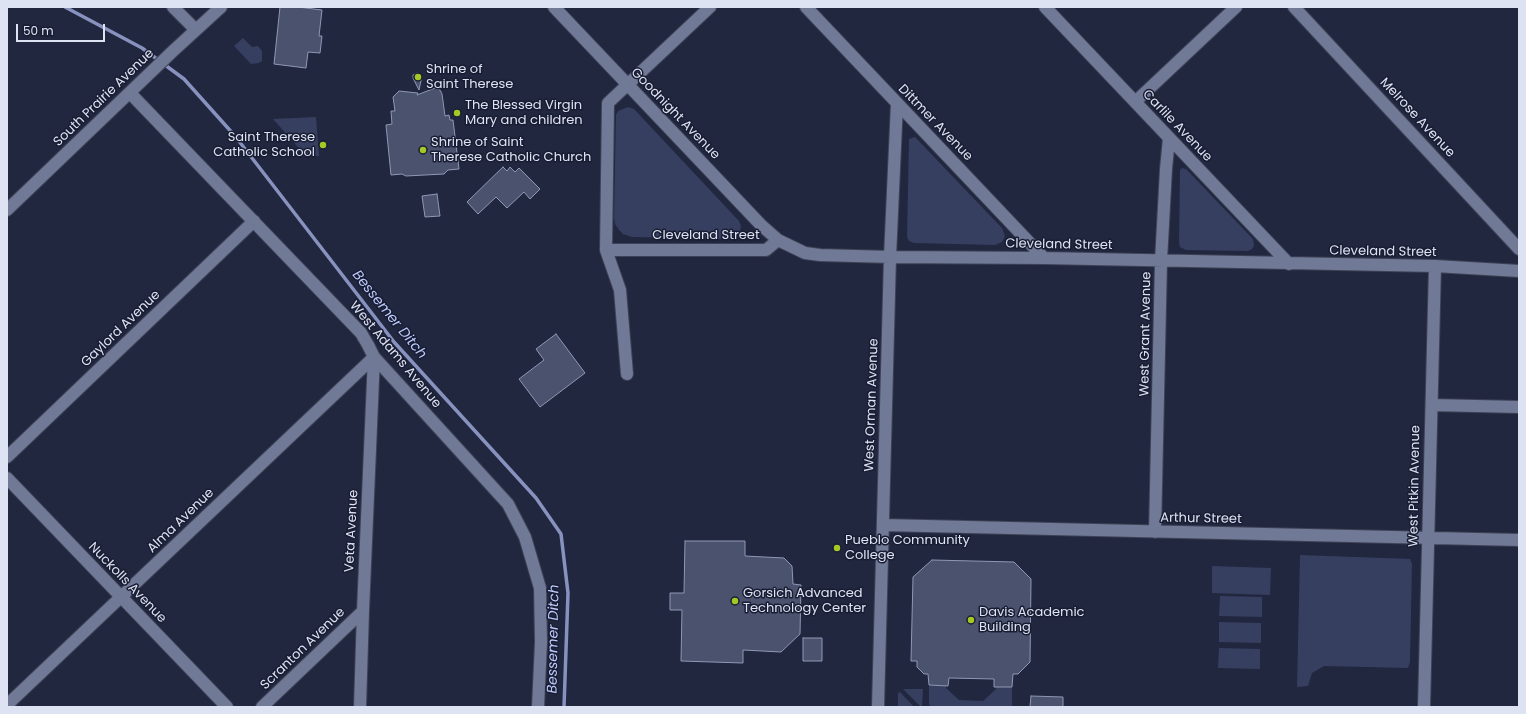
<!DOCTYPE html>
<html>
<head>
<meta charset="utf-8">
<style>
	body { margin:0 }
	#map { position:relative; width:1526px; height:714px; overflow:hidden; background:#21273f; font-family:Poppins,sans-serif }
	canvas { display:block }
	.frame { position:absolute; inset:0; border:8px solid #dee3f3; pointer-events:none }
	.scale { position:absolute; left:16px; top:24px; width:89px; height:18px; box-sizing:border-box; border:2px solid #dee3f3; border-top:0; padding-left:5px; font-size:12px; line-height:14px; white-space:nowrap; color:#dee3f3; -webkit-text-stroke:3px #181d34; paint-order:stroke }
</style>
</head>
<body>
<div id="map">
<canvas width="1526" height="714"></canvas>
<div class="frame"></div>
<div class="scale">50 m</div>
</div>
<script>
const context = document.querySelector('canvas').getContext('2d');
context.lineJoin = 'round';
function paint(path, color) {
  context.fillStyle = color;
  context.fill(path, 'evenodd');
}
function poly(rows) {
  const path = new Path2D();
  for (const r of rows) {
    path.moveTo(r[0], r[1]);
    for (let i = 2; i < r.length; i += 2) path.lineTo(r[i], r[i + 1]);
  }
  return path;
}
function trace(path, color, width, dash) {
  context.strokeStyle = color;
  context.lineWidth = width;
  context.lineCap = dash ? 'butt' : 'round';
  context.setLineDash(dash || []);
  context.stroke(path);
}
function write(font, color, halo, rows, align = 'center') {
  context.font = font + ' Poppins,sans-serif';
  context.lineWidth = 3;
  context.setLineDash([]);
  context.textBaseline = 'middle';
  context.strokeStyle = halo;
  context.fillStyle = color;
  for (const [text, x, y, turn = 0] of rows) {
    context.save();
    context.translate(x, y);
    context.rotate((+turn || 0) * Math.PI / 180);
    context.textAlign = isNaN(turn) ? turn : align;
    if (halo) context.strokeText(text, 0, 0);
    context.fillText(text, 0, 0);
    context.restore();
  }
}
const green = poly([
	[243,38,252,47,258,46,262,51,262,61,259,63,251,64,234,46],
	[628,107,634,109,739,221,741,226,739,235,732,239,632,237,623,234,619,230,615,224,614,218,616,115,618,111],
	[316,117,319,156,306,156,273,119],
	[915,137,1002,228,1005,236,1002,242,995,245,914,243,909,241,907,237,909,139],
	[1182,168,1186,169,1253,239,1254,246,1252,249,1248,251,1186,250,1180,247,1179,243,1180,170],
	[1300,555,1410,559,1412,564,1410,662,1408,668,1324,666,1312,673,1308,686,1297,687],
	[1212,566,1271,568,1270,595,1212,593],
	[1220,596,1262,597,1262,617,1219,616],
	[1219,622,1261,623,1261,643,1219,642],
	[1219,648,1260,649,1260,669,1218,668],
	[929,685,946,686,946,688,959,700,983,701,996,689,996,687,1012,687,1012,707,931,707,929,704],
	[903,689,923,689,922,707,921,707],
	[900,692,914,707,898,707,898,693]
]);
const stream = poly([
	[65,7,142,48,184,79,235,136,394,342,536,498,561,534,568,593,564,707]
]);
const building = poly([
	[280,7,298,7,322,10,319,36,322,36,320,53,308,52,306,68,274,64,280,7],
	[417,73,422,76,419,90,413,78,413,75,417,73],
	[435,88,440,90,442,94,445,116,449,115,450,120,453,120,459,169,448,170,444,174,406,176,402,174,391,175,386,125,392,124,391,111,395,111,393,97,399,91,418,93,417,95,435,88],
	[503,167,507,171,510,167,515,172,519,168,540,189,530,199,524,192,507,208,496,197,478,214,467,202,503,167],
	[437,194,440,216,425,217,422,196,437,194],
	[556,334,585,373,540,407,519,379,544,360,536,349,556,334],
	[685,541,745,541,745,556,784,558,792,566,793,584,801,585,800,634,781,652,743,650,743,663,681,661,682,610,670,610,670,593,684,593,685,541],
	[932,560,1014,562,1031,579,1030,662,1018,674,1013,674,1012,687,994,687,994,679,949,678,948,686,929,685,928,674,924,674,917,667,917,661,911,661,913,577,932,560],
	[803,638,822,638,822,661,803,661,803,638],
	[1031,696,1063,697,1063,707,1030,707,1031,696]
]);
const minor = poly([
	[173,7,196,30],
	[554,7,761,225,778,240,805,253,820,255,890,257,1044,258,1435,266,1519,271],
	[806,7,1044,258],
	[1045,7,1289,264],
	[1294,7,1519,249],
	[130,93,361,333,368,345,374,357,508,504,525,537,540,588,541,642,538,707],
	[1135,102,1236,7],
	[7,210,173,51,221,7],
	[606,250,766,250,778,240],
	[627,374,620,290,606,250,608,103,710,7],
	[1432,405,1519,407],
	[7,457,254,221],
	[7,478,227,707],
	[883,525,1519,540],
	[1155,532,1161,261,1166,169,1169,138],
	[7,705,374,357],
	[262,707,363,611],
	[360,707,363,611,374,357],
	[878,707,890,257,897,103],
	[1424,707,1435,266]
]);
const markers = [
	[418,77,4,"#a4c824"],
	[457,113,4,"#a4c824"],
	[323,145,4,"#a4c824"],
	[423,150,4,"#a4c824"],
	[837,548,4,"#a4c824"],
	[735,601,4,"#a4c824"],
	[971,620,4,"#a4c824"]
];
const poiNames = [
	["Shrine of",426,70],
	["Saint Therese",426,85],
	["The Blessed Virgin",465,106],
	["Mary and children",465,121],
	["Saint Therese",315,138,"right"],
	["Catholic School",315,153,"right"],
	["Shrine of Saint",431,143],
	["Therese Catholic Church",431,158],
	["Pueblo Community",845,541],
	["College",845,556],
	["Gorsich Advanced",743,594],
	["Technology Center",743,609],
	["Davis Academic",979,613],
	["Building",979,628]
];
const streetNames = [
	["South Prairie Avenue",104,98,-44],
	["Goodnight Avenue",675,114,46],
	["Melrose Avenue",1417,118,47],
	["Dittmer Avenue",935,123,46],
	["Carlile Avenue",1177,126,46],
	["Cleveland Street",706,236],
	["Cleveland Street",1059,245,1],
	["Cleveland Street",1383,252,1],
	["Gaylord Avenue",121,329,-44],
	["West Grant Avenue",1146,334,-89],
	["West Adams Avenue",395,355,50],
	["West Orman Avenue",872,405,-88],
	["West Pitkin Avenue",1415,486,-89],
	["Arthur Street",1201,519,1],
	["Alma Avenue",181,521,-44],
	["Veta Avenue",352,531,-87],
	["Nuckolls Avenue",127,583,46],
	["Scranton Avenue",303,649,-44]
];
const waterNames = [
	["Bessemer Ditch",389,315,51],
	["Bessemer Ditch",554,639,-89]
];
paint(green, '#363f60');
trace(stream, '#8792be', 3.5);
paint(building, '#4a526d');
trace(building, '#8f98b6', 1);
trace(minor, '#3e4256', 14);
trace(minor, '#707995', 12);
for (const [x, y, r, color] of markers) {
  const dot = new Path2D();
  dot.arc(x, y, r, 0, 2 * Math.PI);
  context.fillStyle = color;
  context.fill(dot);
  trace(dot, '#181d34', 1.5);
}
write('13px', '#dee3f3', '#181d34', poiNames, 'left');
write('13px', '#dee3f3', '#181d34', streetNames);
write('italic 14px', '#bdcbfc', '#181d34', waterNames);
</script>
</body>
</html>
